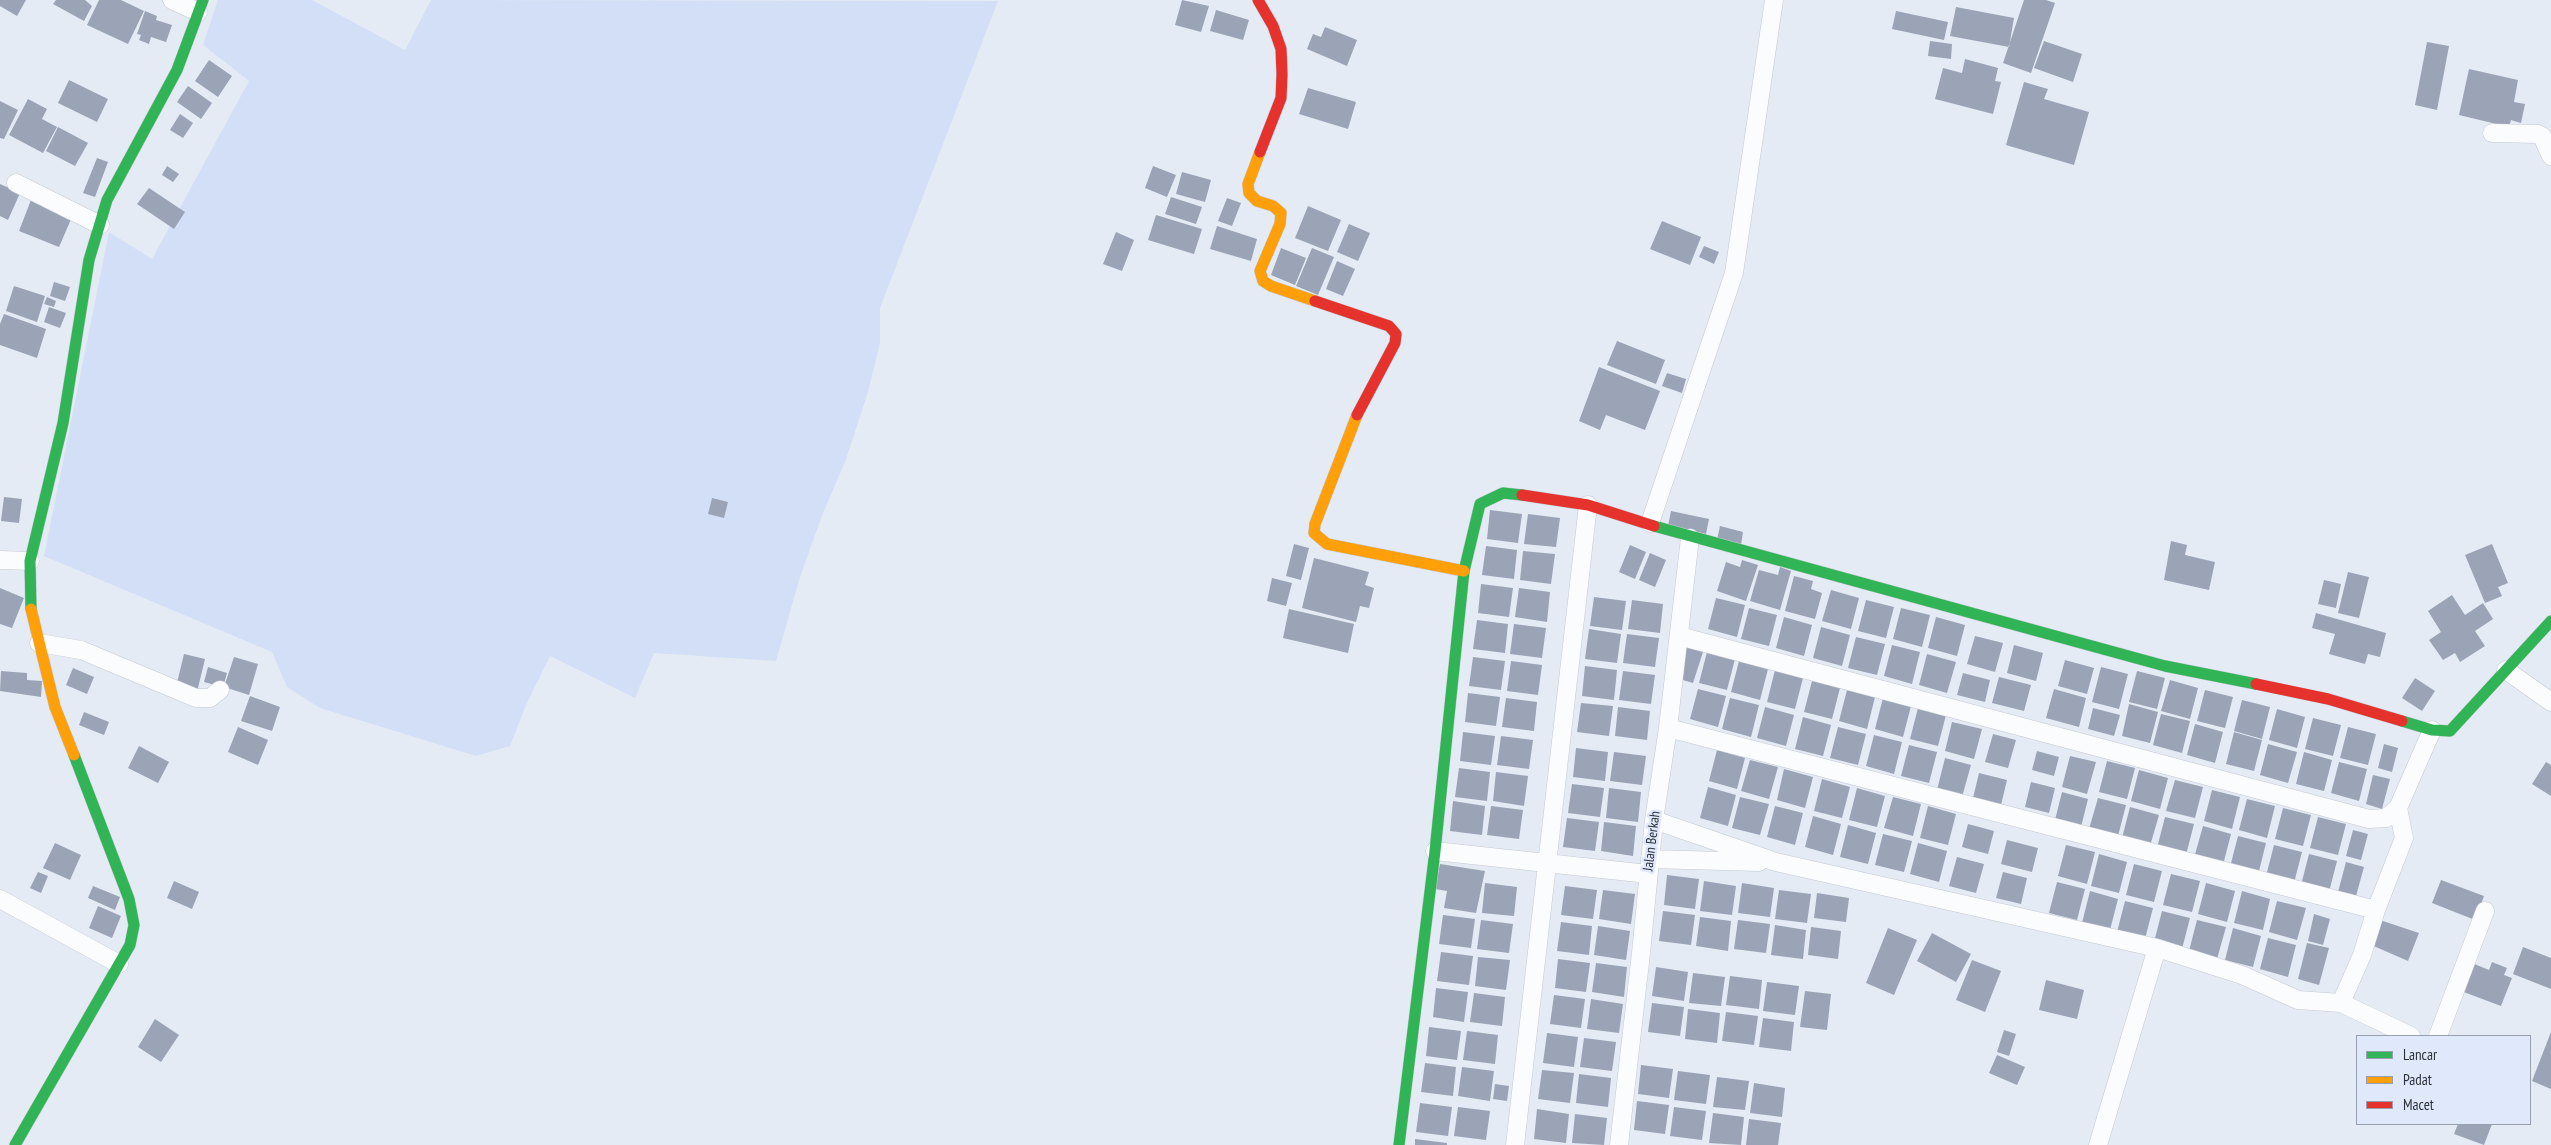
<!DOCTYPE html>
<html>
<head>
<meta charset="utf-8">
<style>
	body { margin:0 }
	#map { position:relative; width:2551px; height:1145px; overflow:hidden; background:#e5ebf5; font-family:"PT Sans Narrow",sans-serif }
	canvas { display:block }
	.legend { position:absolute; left:2356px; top:1035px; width:175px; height:90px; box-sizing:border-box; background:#dfe9fb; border:1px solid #98a0ae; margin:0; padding:6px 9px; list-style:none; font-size:15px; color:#2d323a }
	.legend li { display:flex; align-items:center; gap:10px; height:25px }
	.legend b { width:25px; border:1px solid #98a0ae }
</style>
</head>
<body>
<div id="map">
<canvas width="2551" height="1145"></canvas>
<ul class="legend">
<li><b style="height:6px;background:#30b455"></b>Lancar</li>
<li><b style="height:6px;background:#ff9f0a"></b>Padat</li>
<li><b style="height:6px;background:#e5322d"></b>Macet</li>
</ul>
</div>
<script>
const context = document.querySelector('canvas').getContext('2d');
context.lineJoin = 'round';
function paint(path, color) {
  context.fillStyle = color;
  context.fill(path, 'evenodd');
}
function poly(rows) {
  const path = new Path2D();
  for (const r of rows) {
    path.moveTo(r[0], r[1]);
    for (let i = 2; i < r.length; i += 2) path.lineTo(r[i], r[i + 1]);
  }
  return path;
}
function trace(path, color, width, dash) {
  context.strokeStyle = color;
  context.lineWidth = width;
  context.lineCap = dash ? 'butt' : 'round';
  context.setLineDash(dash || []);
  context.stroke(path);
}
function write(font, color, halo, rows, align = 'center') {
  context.font = font + ' "PT Sans Narrow",sans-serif';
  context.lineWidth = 5;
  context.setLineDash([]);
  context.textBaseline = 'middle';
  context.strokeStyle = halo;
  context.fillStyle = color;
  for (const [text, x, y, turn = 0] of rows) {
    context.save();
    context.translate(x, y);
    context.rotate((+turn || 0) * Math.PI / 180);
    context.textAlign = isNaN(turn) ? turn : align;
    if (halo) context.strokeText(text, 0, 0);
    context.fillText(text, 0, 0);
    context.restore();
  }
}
const green = poly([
	[218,0,312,0,405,50,431,0,998,1,880,308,880,343,868,392,845,462,823,513,800,577,776,661,654,653,635,698,550,656,526,705,510,746,476,756,320,708,287,687,272,652,44,556,109,232,152,259,249,81,203,45]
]);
const building = poly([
	[0,0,26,0,17,16,0,6],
	[56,0,85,0,92,6,84,21,53,4],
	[99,0,121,0,144,11,128,44,87,25],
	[1182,0,1209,6,1201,32,1175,25],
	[2024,0,2046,0,2055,3,2031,73,2003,63],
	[1956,7,2014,18,2009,47,1950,36],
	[1216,10,1249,20,1243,40,1210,31],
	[145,11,157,16,156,20,172,25,166,42,151,37,149,44,139,40,141,35,137,34],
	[1896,11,1948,22,1944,40,1892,29],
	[1325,27,1357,40,1347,66,1307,49,1313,34,1321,37],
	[1930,41,1952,44,1951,59,1928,56],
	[2044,41,2082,54,2073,82,2034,68],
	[2427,42,2449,46,2437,110,2415,105],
	[1965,59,1998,68,1995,81,2001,82,1993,114,1935,99,1943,68,1962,73],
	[209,60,232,76,218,97,195,81],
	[2469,69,2518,80,2514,102,2525,104,2521,123,2511,120,2509,127,2459,115],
	[69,80,108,99,97,122,58,103],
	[2024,82,2048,89,2044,99,2089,112,2074,165,2006,145],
	[188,86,212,103,201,119,177,102],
	[1308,88,1356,102,1348,129,1299,114],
	[28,99,47,109,42,119,57,127,43,153,9,135],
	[0,101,18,110,4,139,0,138],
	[180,114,193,123,183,138,170,130],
	[58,127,88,143,75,166,46,151],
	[97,158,108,162,95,197,83,193],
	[167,166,179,174,173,182,162,175],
	[1153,166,1176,175,1167,197,1145,188],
	[1182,172,1211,180,1205,202,1176,194],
	[0,184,20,193,8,220,0,216],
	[149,188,185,212,174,229,137,204],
	[1171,197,1202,207,1196,224,1165,214],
	[1227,198,1241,203,1232,226,1218,221],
	[31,200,72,217,59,247,19,231],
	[1308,206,1341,220,1328,251,1295,238],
	[1156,215,1202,229,1194,254,1148,240],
	[1662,221,1701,237,1690,265,1650,249],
	[1349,224,1370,233,1358,261,1337,252],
	[1217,226,1257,239,1251,261,1210,249],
	[1116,232,1134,240,1122,271,1103,264],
	[1704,246,1719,252,1714,264,1699,257],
	[1281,248,1306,258,1295,285,1271,275],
	[1312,248,1334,257,1318,295,1296,286],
	[1337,261,1355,269,1343,296,1326,289],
	[54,282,70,287,65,301,50,296],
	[14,286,45,296,37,322,6,311],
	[47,297,56,301,54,307,44,304],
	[49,307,66,313,60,328,44,322],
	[4,314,46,329,37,358,0,345,0,324],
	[1617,341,1665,360,1656,384,1607,365],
	[1599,367,1660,391,1645,430,1606,415,1600,430,1579,421],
	[1667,373,1686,379,1682,393,1662,386],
	[4,497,22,499,19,523,1,521],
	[712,498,728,502,724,518,708,514],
	[1490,510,1522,514,1518,543,1487,539],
	[1671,511,1709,519,1706,534,1668,526],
	[1528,514,1560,518,1556,547,1524,544],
	[1720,526,1743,532,1741,545,1717,540],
	[2171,541,2187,545,2185,555,2215,562,2209,590,2164,580],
	[1294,544,1309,548,1301,580,1286,576],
	[2492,544,2508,583,2498,587,2502,596,2485,603,2465,555],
	[1630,545,1646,552,1635,579,1619,572],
	[1486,546,1517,550,1514,579,1482,575],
	[1523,551,1555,554,1551,584,1520,580],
	[1650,553,1666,560,1655,587,1639,580],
	[1314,558,1369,572,1365,585,1374,588,1369,608,1360,606,1356,622,1302,608],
	[1742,560,1758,565,1746,601,1717,591,1726,562,1740,567],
	[1780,567,1791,571,1780,610,1750,601,1759,570,1778,575],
	[2348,572,2369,577,2359,618,2338,613],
	[1794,576,1813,581,1811,589,1822,593,1815,619,1785,611],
	[1272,578,1292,583,1286,606,1267,601],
	[2324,580,2341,584,2336,608,2318,604],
	[1481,584,1513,588,1509,617,1478,613],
	[0,588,24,598,12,628,0,624],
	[1519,588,1550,592,1547,622,1515,617],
	[1831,590,1859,598,1851,629,1822,621],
	[2452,595,2465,615,2483,603,2493,619,2475,631,2485,646,2460,662,2455,653,2443,660,2429,640,2441,632,2428,611],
	[1594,597,1626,601,1622,630,1590,626],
	[1716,598,1745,605,1737,637,1708,629],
	[1632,600,1663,604,1660,633,1628,629],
	[1866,600,1894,607,1886,638,1858,631],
	[1749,608,1777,615,1769,646,1741,639],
	[1901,608,1930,615,1922,647,1893,639],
	[1289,609,1354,624,1348,653,1283,638],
	[2316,613,2386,633,2380,657,2368,654,2365,664,2329,654,2335,634,2312,628],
	[1784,617,1812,625,1804,656,1776,648],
	[1936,617,1965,625,1957,656,1928,648],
	[1477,620,1508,624,1505,653,1473,649],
	[1514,624,1546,628,1542,658,1510,654],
	[1821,627,1850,635,1842,666,1813,658],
	[1589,629,1621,634,1617,663,1585,659],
	[1627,634,1659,638,1655,667,1623,663],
	[1975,636,2003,643,1995,672,1967,664],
	[1856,637,1885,644,1877,675,1848,668],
	[1892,645,1920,652,1912,684,1884,676],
	[2014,645,2043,653,2036,681,2007,673],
	[1686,646,1703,652,1693,683,1676,678],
	[1707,652,1735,659,1727,690,1699,683],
	[184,654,205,659,197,692,176,687],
	[1927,654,1956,662,1947,693,1919,685],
	[234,657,258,664,249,695,224,687],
	[1473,657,1505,661,1501,690,1469,686],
	[2065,660,2094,668,2087,694,2058,686],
	[1511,661,1542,665,1538,695,1507,691],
	[1739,661,1768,669,1760,700,1731,692],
	[1585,666,1617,670,1614,700,1582,696],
	[208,667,227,673,223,687,204,682],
	[2101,667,2128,674,2119,709,2092,702],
	[73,668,94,677,87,694,66,685],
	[1775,670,1803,678,1795,709,1767,702],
	[1,671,27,673,27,680,42,681,41,697,0,691],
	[1623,671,1655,675,1651,704,1619,700],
	[2137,671,2165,678,2157,709,2129,702],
	[1963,673,1990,680,1985,702,1957,695],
	[1999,677,2031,685,2024,711,1992,703],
	[2415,678,2435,691,2422,711,2402,698],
	[2170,680,2198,688,2190,719,2161,711],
	[1812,681,1840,688,1832,719,1804,712],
	[1698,689,1726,696,1718,727,1690,719],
	[2054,689,2086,698,2079,727,2046,718],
	[1847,690,1875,697,1867,729,1839,721],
	[2205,690,2233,697,2225,728,2197,721],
	[1468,693,1500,697,1496,726,1465,722],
	[250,696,280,707,272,731,241,721],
	[1506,698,1537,702,1534,731,1502,727],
	[1730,698,1759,705,1751,737,1722,729],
	[1883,698,1911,706,1903,737,1875,729],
	[2242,700,2270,707,2262,739,2234,731],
	[1581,703,1613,706,1609,736,1577,732],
	[2129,704,2158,712,2150,743,2122,736],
	[1618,707,1650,711,1647,740,1615,736],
	[1765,707,1794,715,1786,746,1757,738],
	[1918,708,1946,715,1938,746,1910,739],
	[2093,708,2120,715,2114,736,2088,729],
	[2277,709,2305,717,2297,748,2269,740],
	[84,712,109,722,104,735,79,725],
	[2161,714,2190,721,2182,753,2153,745],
	[1803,717,1831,725,1823,756,1795,749],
	[2313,718,2341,725,2333,756,2305,749],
	[1952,722,1982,729,1974,759,1945,751],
	[2195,724,2223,732,2215,763,2187,755],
	[238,727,268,740,258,765,228,752],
	[1838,727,1866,734,1858,765,1830,758],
	[2348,727,2376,734,2368,765,2340,758],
	[1463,732,1495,736,1491,765,1460,761],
	[2234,732,2262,740,2254,771,2226,764],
	[1993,734,2016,740,2008,768,1985,762],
	[1874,735,1902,742,1894,774,1866,766],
	[1501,736,1533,740,1529,769,1497,765],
	[2268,744,2297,752,2288,783,2260,775],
	[2384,744,2398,748,2392,772,2378,768],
	[1909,745,1937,752,1929,783,1901,776],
	[139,746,169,762,158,783,128,768],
	[1576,748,1608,752,1605,781,1573,777],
	[1717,750,1745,758,1737,789,1709,781],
	[2037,751,2059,757,2054,776,2032,770],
	[1614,752,1646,756,1642,785,1610,781],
	[2304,752,2332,760,2324,791,2296,784],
	[2070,756,2096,762,2087,794,2062,787],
	[1945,758,1971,765,1962,797,1937,790],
	[1750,760,1778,767,1769,799,1741,791],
	[2107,761,2135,768,2127,799,2099,792],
	[2339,762,2367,769,2359,801,2331,793],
	[2546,762,2551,765,2551,796,2532,784],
	[1459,768,1490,772,1487,801,1455,797],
	[1784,769,1813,777,1805,808,1777,800],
	[2139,770,2168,778,2160,809,2131,801],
	[1496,772,1528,776,1524,806,1493,801],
	[1979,773,2007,780,2001,805,1973,798],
	[2373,775,2390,779,2382,809,2366,804],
	[1822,779,1850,787,1842,818,1814,811],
	[2175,780,2203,787,2195,818,2166,811],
	[2031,782,2055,788,2049,813,2025,807],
	[1572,784,1604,788,1600,817,1568,813],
	[1708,787,1736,795,1728,826,1700,818],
	[1609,788,1641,792,1638,822,1606,818],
	[1857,788,1885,796,1877,827,1849,820],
	[2212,790,2240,797,2232,829,2204,821],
	[2062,792,2088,799,2081,827,2055,820],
	[1740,797,1769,804,1760,835,1732,828],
	[1893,797,1921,804,1913,836,1884,828],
	[2098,798,2126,805,2118,836,2089,829],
	[2247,799,2275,806,2267,838,2239,830],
	[1453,801,1485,806,1482,835,1450,831],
	[1491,806,1523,810,1519,839,1487,835],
	[1775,806,1803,813,1795,845,1767,837],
	[1928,806,1956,814,1948,845,1920,838],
	[2130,807,2159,815,2150,846,2122,838],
	[2283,808,2311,815,2303,846,2275,839],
	[1813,816,1841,824,1833,855,1805,847],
	[2165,817,2194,824,2186,855,2157,848],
	[2318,817,2346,824,2338,855,2310,848],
	[1567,818,1599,822,1595,851,1563,847],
	[1604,822,1636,826,1633,856,1601,851],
	[1968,824,1994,831,1988,854,1962,847],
	[1848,825,1876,833,1868,864,1840,857],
	[2203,826,2231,834,2223,865,2194,858],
	[2353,830,2368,834,2361,860,2346,856],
	[1883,834,1912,841,1904,872,1875,865],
	[2238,836,2266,843,2258,875,2230,867],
	[2007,840,2038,848,2032,872,2001,864],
	[55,843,81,855,70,880,43,868],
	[1918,843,1947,851,1939,882,1910,874],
	[2066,845,2095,852,2087,884,2058,876],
	[2274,845,2302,852,2294,883,2266,876],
	[2099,854,2127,862,2119,893,2091,886],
	[2309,854,2337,861,2329,892,2301,885],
	[1957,857,1984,864,1976,893,1949,886],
	[2346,862,2364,867,2356,896,2338,892],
	[1440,864,1485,871,1476,913,1444,908,1447,891,1435,889],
	[2134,864,2162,871,2154,902,2126,895],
	[38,872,48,876,41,893,30,888],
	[2003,872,2027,878,2021,904,1996,898],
	[2171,874,2200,881,2192,912,2163,905],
	[1667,875,1699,879,1695,909,1664,905],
	[2441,880,2484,896,2475,920,2432,903],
	[174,881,199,892,192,909,167,898],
	[1704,881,1736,886,1732,915,1700,911],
	[2057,882,2085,889,2077,920,2049,913],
	[1485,883,1517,887,1514,916,1482,913],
	[1742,883,1774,888,1770,917,1738,913],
	[2206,883,2235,891,2227,922,2198,914],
	[93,886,120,897,115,910,88,898],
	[1565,886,1597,890,1593,919,1561,915],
	[1603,890,1635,894,1631,924,1599,919],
	[1779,890,1811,894,1807,923,1775,919],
	[2090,891,2118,899,2110,930,2082,923],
	[2242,891,2270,899,2263,930,2234,923],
	[1817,893,1849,898,1846,922,1814,918],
	[2125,901,2153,908,2145,939,2117,932],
	[2277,901,2306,908,2297,940,2269,932],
	[98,906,121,916,112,938,89,928],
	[1663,911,1695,915,1691,945,1659,941],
	[2162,911,2190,918,2182,949,2154,942],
	[2314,914,2330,919,2323,945,2308,941],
	[1443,915,1475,919,1471,948,1439,944],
	[1700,917,1731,921,1728,951,1696,946],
	[1481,920,1513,924,1509,953,1477,949],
	[1738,920,1770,924,1766,953,1734,949],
	[2197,920,2226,927,2217,959,2189,951],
	[2380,920,2419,933,2408,961,2369,944],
	[1561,922,1592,926,1589,955,1557,951],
	[1775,925,1806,930,1803,959,1771,955],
	[1598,926,1630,931,1626,960,1594,955],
	[1811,927,1841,931,1838,959,1808,955],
	[1888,928,1917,940,1894,995,1866,983],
	[2233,928,2261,936,2253,967,2225,960],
	[1932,933,1971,954,1956,982,1917,961],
	[2268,938,2296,945,2288,977,2260,969],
	[2307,943,2329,948,2319,985,2298,979],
	[2523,947,2551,958,2551,989,2513,974],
	[1441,952,1473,956,1469,985,1437,981],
	[1478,957,1510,960,1506,990,1475,986],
	[1558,959,1590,963,1586,992,1555,988],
	[1972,960,2001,971,1985,1012,1956,1000],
	[2492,962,2507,968,2504,975,2512,978,2501,1006,2461,991,2472,963,2489,970],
	[1596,963,1627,967,1624,997,1592,992],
	[1656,967,1688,972,1684,1001,1652,996],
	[1693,973,1725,977,1721,1006,1689,1003],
	[1730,976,1762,980,1759,1009,1726,1005],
	[2046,980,2084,990,2077,1019,2039,1010],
	[1767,982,1799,986,1795,1015,1763,1011],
	[1436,988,1468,992,1464,1022,1433,1017],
	[1805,991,1831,994,1827,1030,1800,1027],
	[1474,993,1505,997,1502,1026,1470,1022],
	[1554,995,1585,999,1581,1028,1550,1024],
	[1591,999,1623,1004,1619,1033,1587,1029],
	[1652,1003,1684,1007,1680,1036,1648,1032],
	[1688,1009,1720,1013,1717,1043,1685,1039],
	[1726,1012,1758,1016,1754,1045,1722,1041],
	[1763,1018,1794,1022,1791,1051,1759,1047],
	[155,1019,179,1035,161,1062,138,1047],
	[1429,1027,1461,1031,1457,1060,1426,1056],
	[2004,1030,2016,1034,2009,1056,1997,1052],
	[1467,1031,1498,1035,1495,1064,1463,1060],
	[2551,1032,2551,1089,2532,1081],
	[1547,1033,1578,1037,1574,1067,1543,1063],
	[1584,1038,1616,1042,1612,1071,1580,1067],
	[1997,1055,2025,1067,2017,1085,1989,1073],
	[1425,1063,1456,1067,1453,1096,1421,1092],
	[1641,1065,1673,1069,1669,1098,1638,1094],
	[1462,1067,1494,1071,1490,1101,1458,1096],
	[1542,1070,1574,1073,1570,1103,1538,1099],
	[1678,1071,1710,1075,1706,1104,1674,1100],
	[1579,1074,1611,1078,1608,1107,1576,1103],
	[1717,1077,1749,1081,1745,1110,1713,1107],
	[1754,1083,1785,1088,1782,1117,1750,1113],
	[1495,1084,1509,1086,1507,1101,1493,1099],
	[1637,1101,1669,1105,1665,1134,1634,1130],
	[1420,1103,1452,1107,1448,1136,1416,1132],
	[1458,1107,1490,1111,1486,1140,1454,1136],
	[1674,1107,1706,1111,1702,1140,1670,1136],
	[1537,1109,1569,1114,1566,1143,1534,1139],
	[1713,1113,1744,1117,1741,1145,1709,1143],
	[1575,1114,1607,1118,1604,1145,1572,1143],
	[1749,1119,1781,1123,1778,1145,1746,1145],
	[2458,1124,2492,1124,2484,1145,2454,1134],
	[1415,1139,1447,1143,1447,1145,1415,1145]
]);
const street = poly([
	[172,0,198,12],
	[2492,133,2538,134,2542,136,2551,156],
	[16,183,100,225],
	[1650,523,1734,273,1774,0],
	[0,560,30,561],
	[1679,636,2369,819,2386,818,2398,808,2432,730],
	[39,643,81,650,196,698,210,698,220,690],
	[2506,670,2551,702],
	[1668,728,2376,910],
	[1654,820,1776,862,2157,948,2242,975,2298,1000,2341,1003,2411,1036],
	[1435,851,1648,874],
	[1650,859,1759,862],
	[0,899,119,964],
	[2341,1003,2362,955,2376,910,2404,838,2398,808],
	[2438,1036,2485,911],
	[1515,1145,1588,505],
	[1619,1145,1641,953,1654,820,1668,728,1690,538],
	[2098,1145,2157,948]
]);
const fast = poly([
	[1654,526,2165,666,2256,684],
	[31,609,30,561,63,423,89,260,107,200,177,70,203,0],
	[2402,721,2432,730,2450,731,2551,621],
	[15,1145,130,945,134,925,129,899,74,755],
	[1399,1145,1435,851,1464,571,1480,504,1503,493,1522,495]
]);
const slow = poly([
	[1260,152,1248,184,1249,193,1257,201,1273,206,1281,213,1280,224,1260,271,1263,281,1271,286,1315,301],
	[1357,415,1315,524,1314,533,1327,544,1464,571],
	[31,609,55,707,74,755]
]);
const jam = poly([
	[1258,0,1273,26,1281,49,1282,74,1281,98,1260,152],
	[1315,301,1389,326,1396,334,1395,343,1357,415],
	[1522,495,1588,505,1654,526],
	[2256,684,2328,699,2402,721]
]);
const streetNames = [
	["Jalan Berkah",1652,841,-83]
];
paint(green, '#d3dff6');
paint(building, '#9aa4b6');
trace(street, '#c4c9d2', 19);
trace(fast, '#c4c9d2', 12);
trace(slow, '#c4c9d2', 12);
trace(jam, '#c4c9d2', 12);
trace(street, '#fbfcfe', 18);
trace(fast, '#30b455', 11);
trace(slow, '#ff9f0a', 11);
trace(jam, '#e5322d', 11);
write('14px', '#2d323a', '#dfe9fb', streetNames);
</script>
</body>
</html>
